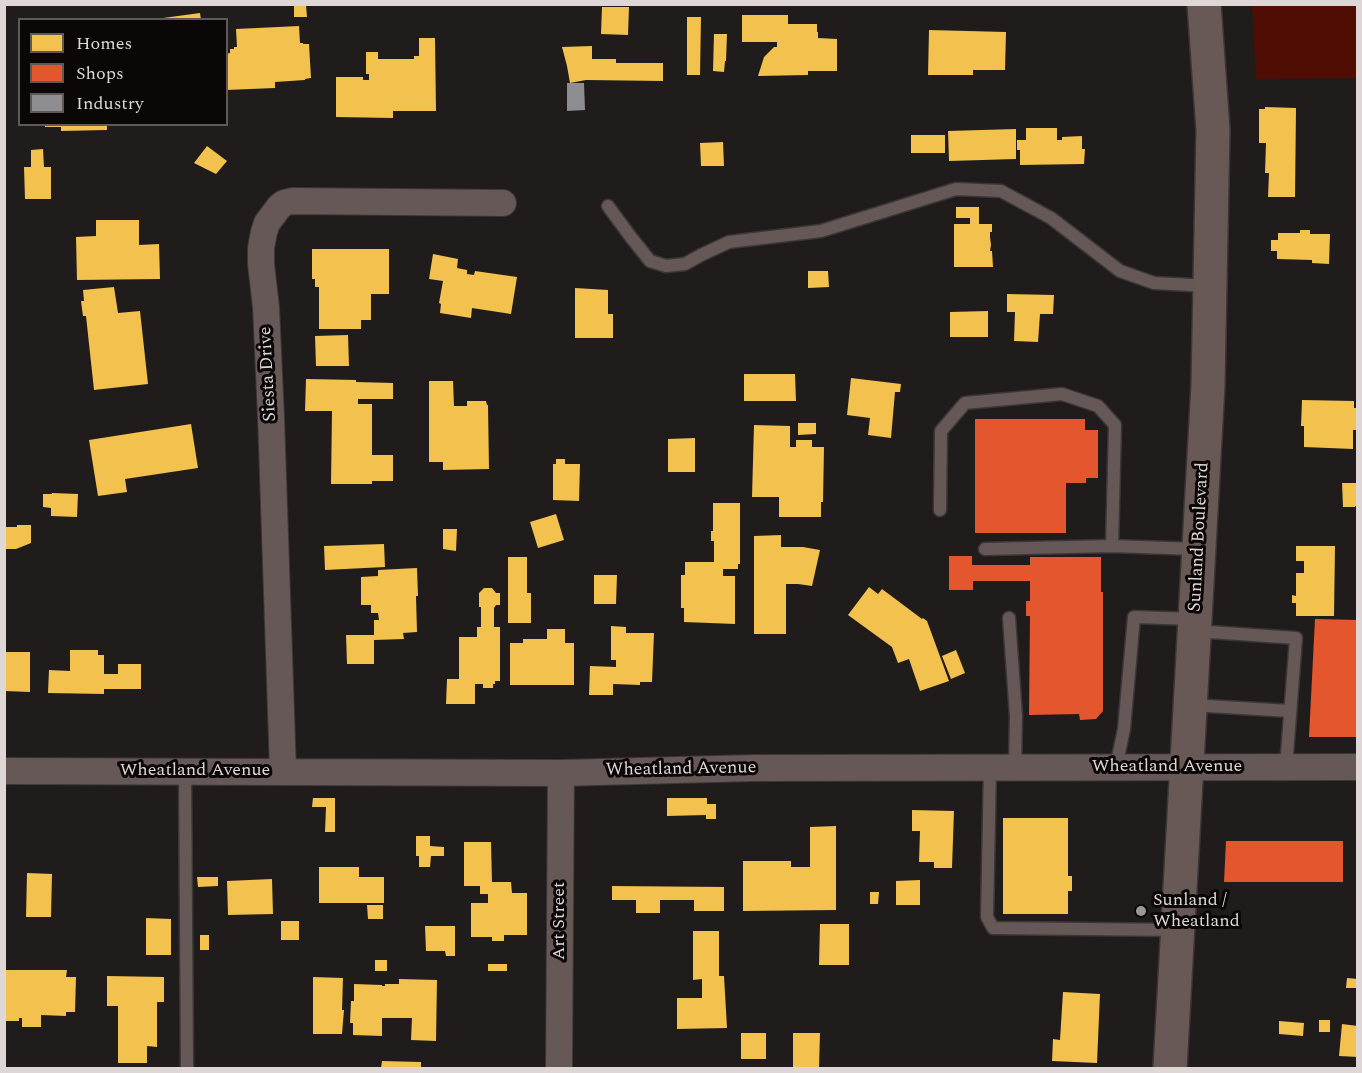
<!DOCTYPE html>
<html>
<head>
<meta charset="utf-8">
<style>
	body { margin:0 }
	#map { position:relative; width:1362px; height:1073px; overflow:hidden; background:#211c1c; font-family:Spectral,serif }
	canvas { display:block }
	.frame { position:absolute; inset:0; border:6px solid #ded7d6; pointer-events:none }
	.legend { position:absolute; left:18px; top:18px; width:210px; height:108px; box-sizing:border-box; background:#0a0706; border:2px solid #5f5a59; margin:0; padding:8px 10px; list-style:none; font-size:18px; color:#ded7d6 }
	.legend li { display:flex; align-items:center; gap:12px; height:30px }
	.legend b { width:30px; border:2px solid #5f5a59 }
</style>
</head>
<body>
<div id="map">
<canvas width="1362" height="1073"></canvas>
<div class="frame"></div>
<ul class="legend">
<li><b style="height:16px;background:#f2c14e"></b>Homes</li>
<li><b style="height:16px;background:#e4572e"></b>Shops</li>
<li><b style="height:16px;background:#8d8d92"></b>Industry</li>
</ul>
</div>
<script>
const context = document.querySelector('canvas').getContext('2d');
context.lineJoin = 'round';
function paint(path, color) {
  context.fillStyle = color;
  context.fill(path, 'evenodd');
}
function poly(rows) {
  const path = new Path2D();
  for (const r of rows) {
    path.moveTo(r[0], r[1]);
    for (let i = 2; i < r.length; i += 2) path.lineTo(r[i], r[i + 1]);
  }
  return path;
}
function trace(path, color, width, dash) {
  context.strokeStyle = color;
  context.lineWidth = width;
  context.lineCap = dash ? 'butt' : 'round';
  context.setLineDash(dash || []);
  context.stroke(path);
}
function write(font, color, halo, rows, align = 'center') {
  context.font = font + ' Spectral,serif';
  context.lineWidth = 6;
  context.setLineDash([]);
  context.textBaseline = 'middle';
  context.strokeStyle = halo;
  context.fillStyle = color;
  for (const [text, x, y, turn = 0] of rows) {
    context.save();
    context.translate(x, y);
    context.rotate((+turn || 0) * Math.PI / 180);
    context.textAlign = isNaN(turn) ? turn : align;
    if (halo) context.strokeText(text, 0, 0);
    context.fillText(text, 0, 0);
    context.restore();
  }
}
const green = poly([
	[1252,5,1357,5,1357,78,1256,79]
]);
const homes = poly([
	[294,5,306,5,307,17,294,17],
	[602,7,629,7,628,35,601,34],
	[200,13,201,20,163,20,163,18],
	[742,15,788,15,788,24,817,24,817,32,818,32,818,38,837,39,837,71,808,71,808,75,758,76,764,57,774,47,777,47,777,42,742,42],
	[687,17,701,17,700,75,687,75],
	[299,26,300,43,303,43,303,44,309,44,311,78,305,79,305,80,275,82,275,88,226,90,226,54,230,53,230,49,234,49,234,47,237,47,236,29],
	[929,30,1006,32,1005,70,973,70,973,75,928,75],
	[714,34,727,34,726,61,725,61,724,72,713,71],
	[419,38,435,38,436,111,393,111,393,118,336,117,336,77,363,77,363,80,369,80,369,74,366,74,366,52,378,52,378,59,414,59,414,56,419,56],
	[592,46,592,59,616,59,616,63,663,63,663,81,586,80,570,83,567,66,562,47],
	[1265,107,1296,108,1295,197,1268,197,1269,173,1265,173,1266,143,1259,143,1259,109,1265,109],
	[45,124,107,124,107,130,61,131,61,127,45,127],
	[1026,128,1057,128,1057,140,1062,140,1062,137,1082,136,1082,149,1085,149,1084,164,1020,165,1020,150,1017,150,1017,140,1026,140],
	[1016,129,1016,159,949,161,948,131],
	[911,135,945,135,945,153,911,153],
	[723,142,724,166,701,166,700,143],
	[207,146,227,161,216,174,194,163],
	[43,149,44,167,51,167,51,199,25,199,24,167,31,167,31,150],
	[956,207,979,207,979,224,992,224,992,232,990,232,990,237,991,245,990,251,992,251,993,267,954,267,954,224,970,224,970,218,956,218],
	[96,220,139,220,139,245,159,244,160,279,77,280,76,237,96,236],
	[1300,230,1310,230,1310,234,1330,234,1329,264,1312,263,1312,260,1277,259,1277,251,1271,251,1271,240,1278,240,1278,233,1300,233],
	[312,249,389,249,389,294,371,294,371,320,361,320,361,329,319,329,319,287,315,287,315,279,312,279],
	[433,254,458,259,457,268,467,270,467,274,474,275,475,271,517,277,511,314,472,308,471,318,440,313,441,304,439,303,443,281,429,279],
	[808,271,828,271,829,287,808,288],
	[114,287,118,313,140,311,148,384,94,390,86,316,83,316,81,301,84,301,83,290],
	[575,288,608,290,608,314,613,314,613,338,575,338],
	[1007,294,1054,295,1053,314,1040,314,1038,342,1014,341,1015,312,1007,312],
	[988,311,988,337,950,337,950,312],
	[348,335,349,366,316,366,315,336],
	[744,374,795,374,796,401,744,401],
	[851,378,901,384,900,392,895,392,891,438,868,435,870,418,847,415],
	[306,379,356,380,356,382,393,383,393,399,358,399,358,404,372,404,372,455,393,455,393,481,372,481,372,484,331,484,332,411,305,411],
	[429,381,453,381,454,406,467,406,467,401,486,401,487,405,488,405,489,469,443,470,443,462,429,462],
	[1302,400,1354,401,1354,408,1358,408,1358,430,1353,430,1353,449,1304,447,1304,426,1301,426],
	[798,423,816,423,816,434,798,435],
	[191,424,198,468,125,479,127,492,98,496,89,440],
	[754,425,790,426,790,447,796,447,796,440,812,440,812,447,824,447,823,502,821,502,821,517,779,517,779,497,752,497],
	[695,438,695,472,668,472,668,439],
	[556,459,565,459,565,464,580,464,579,501,553,500,553,464,556,464],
	[1342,483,1358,483,1358,506,1355,506,1355,507,1343,507],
	[52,493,78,494,77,517,51,516,51,508,43,507,43,494,52,494],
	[713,503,740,503,740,564,738,564,738,569,723,569,723,576,735,576,735,624,684,622,684,608,681,608,681,575,685,575,685,562,714,562,714,541,711,541,711,531,713,531],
	[556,514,564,540,538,548,530,522],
	[17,525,31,525,31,543,16,549,4,549,4,527,17,527],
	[443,529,457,529,456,551,443,549],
	[781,535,781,547,803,547,820,550,812,586,798,584,786,584,786,634,754,634,754,536],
	[384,544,385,567,325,570,324,546],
	[1296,546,1335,546,1334,616,1296,616,1296,603,1292,603,1292,595,1296,596,1296,573,1304,573,1304,561,1296,561],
	[508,557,527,557,527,593,531,593,531,623,508,623],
	[417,568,418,596,416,596,417,632,403,633,404,639,374,640,374,664,347,664,346,635,374,635,374,620,379,620,378,613,371,613,371,605,361,605,361,577,378,576,378,570],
	[594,575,617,575,616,604,594,604],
	[869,587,878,594,882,589,922,619,923,618,927,621,949,681,920,691,909,659,898,663,892,647,848,615],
	[484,588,492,588,496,593,500,593,500,605,496,605,494,608,494,627,500,627,500,681,495,681,495,684,493,684,493,688,483,688,483,684,475,684,475,704,446,704,447,679,459,679,459,637,477,637,477,627,481,627,481,607,479,607,479,593],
	[611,626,626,627,626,633,654,633,652,682,640,682,640,685,613,684,613,695,589,695,590,666,616,667,616,660,611,660],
	[547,629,565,629,565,643,574,643,574,685,510,685,510,643,523,643,523,639,547,639],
	[70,650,98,650,98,655,104,655,104,674,118,674,118,664,141,664,141,689,104,689,104,694,48,693,49,670,70,671],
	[956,650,965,673,951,679,942,656],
	[4,652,30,652,30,692,4,691],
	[313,798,335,798,335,832,325,832,326,807,312,807],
	[667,798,707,798,707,804,716,804,716,819,706,819,706,815,667,816],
	[912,810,954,811,952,868,934,868,934,862,919,862,920,831,912,831],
	[1003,818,1068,818,1068,876,1072,876,1072,891,1068,891,1068,914,1003,914],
	[836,826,836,910,743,911,743,861,791,861,791,867,810,867,810,827],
	[416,836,430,836,430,846,444,847,444,856,431,856,430,867,419,867,419,856,416,856],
	[464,842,491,842,492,882,511,882,512,893,527,893,527,935,504,935,504,941,492,941,492,937,471,937,471,903,488,903,488,894,480,894,480,886,464,886],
	[319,867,359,867,359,877,384,877,384,903,319,903],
	[27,873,52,874,51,917,26,917],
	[197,877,218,877,218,886,198,887],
	[272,879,273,914,228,915,227,881],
	[920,880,920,905,896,905,896,881],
	[612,886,724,887,724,911,694,911,694,900,660,900,660,913,636,913,636,900,612,900],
	[870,892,879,892,878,904,870,904],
	[367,905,383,905,383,919,368,919],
	[146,918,171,919,171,955,146,955],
	[281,921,299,921,299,940,281,940],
	[820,924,849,924,849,965,819,965],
	[425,926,455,926,455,956,446,956,445,951,426,951],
	[693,931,719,931,719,976,724,976,727,1028,677,1029,677,998,702,998,702,979,693,980],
	[200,935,209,935,209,950,200,950],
	[375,960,387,960,387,971,375,971],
	[488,964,507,964,507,971,488,971],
	[4,970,67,970,66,977,76,977,75,1012,66,1012,66,1016,41,1015,41,1027,22,1027,22,1018,19,1018,19,1021,4,1021],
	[107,976,164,977,164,1002,157,1002,157,1047,147,1046,147,1063,118,1063,118,1006,107,1006],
	[313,977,343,978,342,1010,344,1010,342,1034,313,1034],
	[1347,978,1358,979,1358,988,1346,988],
	[399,979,437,980,436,1041,411,1040,412,1018,382,1018,382,1036,353,1035,353,1023,350,1023,351,1001,354,1001,354,984,382,985,382,986,385,986,385,984,399,984],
	[1063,992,1100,994,1097,1063,1052,1061,1053,1039,1060,1040],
	[1319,1020,1330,1020,1330,1032,1319,1032],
	[1279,1021,1304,1023,1303,1036,1279,1034],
	[1342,1024,1358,1026,1358,1057,1339,1056],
	[741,1033,766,1033,766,1059,741,1059],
	[793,1033,820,1033,819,1068,793,1068],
	[382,1061,421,1062,421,1068,381,1068]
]);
const shops = poly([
	[975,419,1085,419,1085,430,1098,430,1098,478,1086,478,1086,483,1066,483,1066,533,975,533],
	[949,556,972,556,972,565,1030,565,1030,557,1101,557,1101,592,1103,592,1103,711,1096,719,1080,720,1079,714,1029,715,1030,616,1026,616,1026,601,1030,601,1030,581,973,581,973,590,949,590],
	[1315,619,1358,620,1358,737,1309,737],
	[1226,841,1343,841,1343,882,1224,882]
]);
const industry = poly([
	[567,83,584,83,585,110,567,111]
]);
const lane = poly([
	[608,206,630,236,650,261,666,266,685,264,701,255,729,242,821,231,956,189,1001,191,1051,218,1120,271,1154,283,1209,286],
	[940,510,941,431,965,403,1062,394,1098,406,1115,425,1112,546],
	[985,549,1112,546,1197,549],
	[1009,618,1016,716,1015,767],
	[1195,631,1296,638,1286,767],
	[1191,705,1290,711],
	[1116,767,1124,729,1134,617,1194,619],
	[990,768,987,917,993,928,1176,930],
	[185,771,187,1068]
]);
const street = poly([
	[4,771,561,773,754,768,1358,767],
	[283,771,271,417,266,307,261,264,261,248,264,232,267,223,279,207,284,203,292,201,503,203],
	[559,1068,561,773]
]);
const primary = poly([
	[1170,1068,1208,385,1213,130,1204,4]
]);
const markers = [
	[1141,911,6,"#9c9695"]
];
const streetNames = [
	["Siesta Drive",269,374,-93],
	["Sunland Boulevard",1200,537,-87],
	["Wheatland Avenue",1167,767],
	["Wheatland Avenue",681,770,-1],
	["Wheatland Avenue",195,771],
	["Art Street",560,921,-90]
];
const poiNames = [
	["Sunland /",1153,901],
	["Wheatland",1153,922]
];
paint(green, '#500d04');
paint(homes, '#f2c14e');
paint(shops, '#e4572e');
paint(industry, '#8d8d92');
trace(lane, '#3b3737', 15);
trace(street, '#3b3737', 28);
trace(primary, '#3b3737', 36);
trace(lane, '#655856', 12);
trace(street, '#655856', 26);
trace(primary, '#685856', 33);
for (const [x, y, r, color] of markers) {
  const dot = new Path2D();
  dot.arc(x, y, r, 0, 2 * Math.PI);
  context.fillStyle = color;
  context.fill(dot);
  trace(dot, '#0a0706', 2);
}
write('18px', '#ded7d6', '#0a0706', streetNames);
write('18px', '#ded7d6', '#0a0706', poiNames, 'left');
</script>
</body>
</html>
